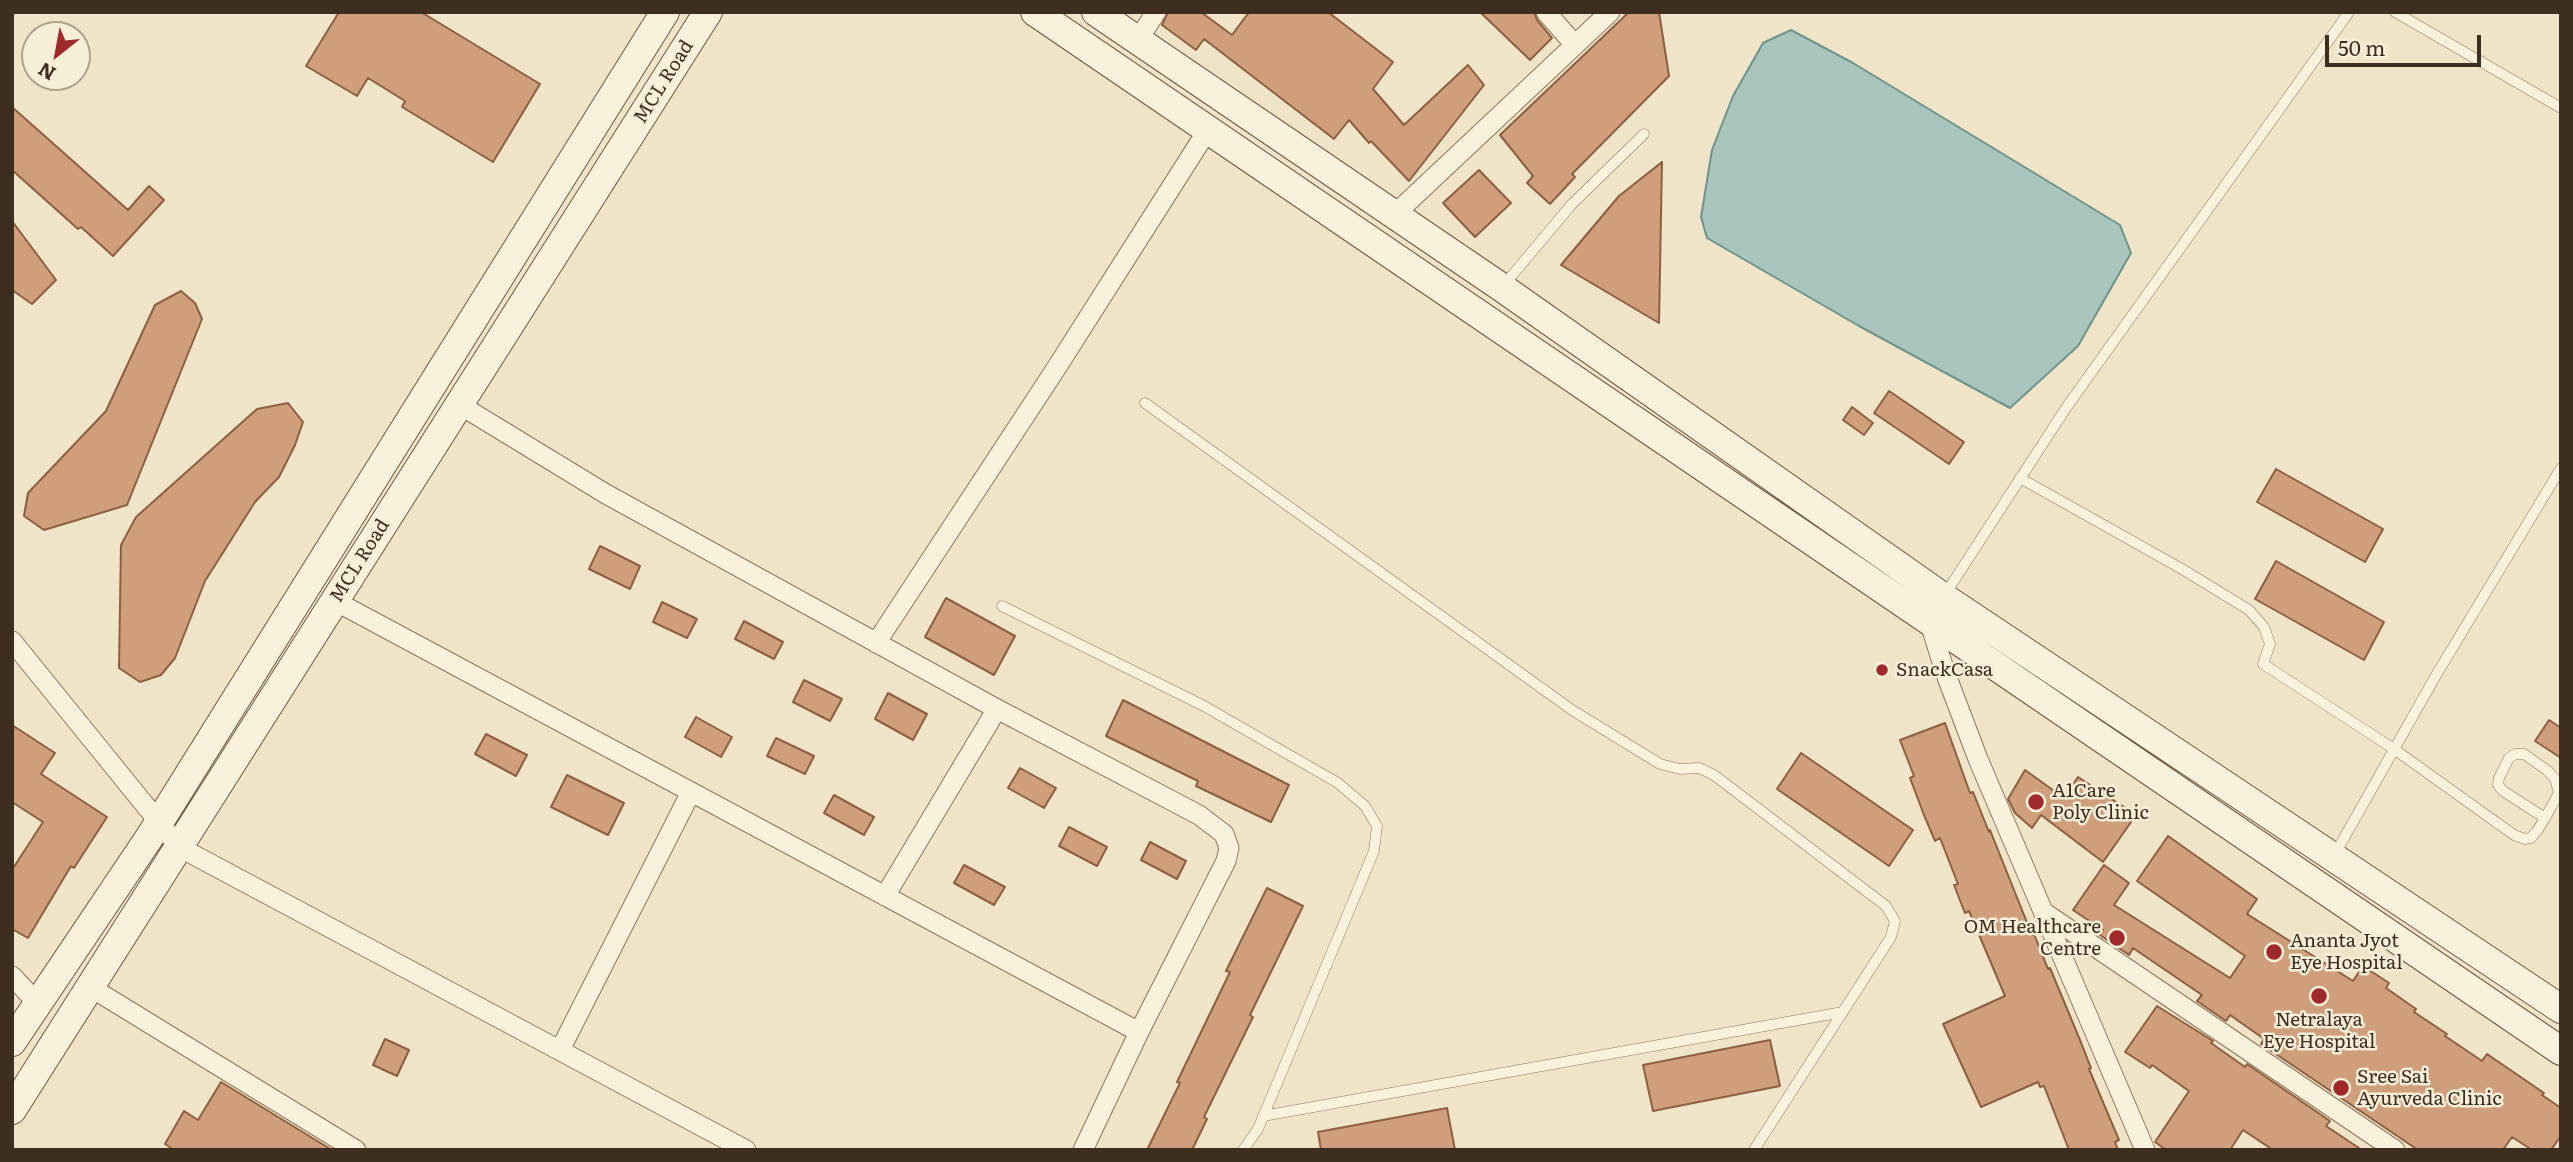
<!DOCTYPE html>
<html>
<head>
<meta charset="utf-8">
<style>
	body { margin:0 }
	#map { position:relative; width:2573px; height:1162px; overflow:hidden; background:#f0e4c8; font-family:Literata,serif }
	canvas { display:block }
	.frame { position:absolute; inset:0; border:14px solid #3d2e20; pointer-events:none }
	.north { position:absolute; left:21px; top:21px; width:70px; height:70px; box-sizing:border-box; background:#f7eed8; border:2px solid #ada18e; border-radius:50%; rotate:211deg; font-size:19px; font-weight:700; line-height:28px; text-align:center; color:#3d2e20 }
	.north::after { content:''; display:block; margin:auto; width:24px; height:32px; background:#9e2a2b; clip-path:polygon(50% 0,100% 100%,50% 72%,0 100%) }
	.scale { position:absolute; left:2325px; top:35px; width:156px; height:32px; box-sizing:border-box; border:4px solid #3d2e20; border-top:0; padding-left:9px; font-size:21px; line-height:24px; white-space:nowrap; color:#3d2e20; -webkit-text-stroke:5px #f7eed8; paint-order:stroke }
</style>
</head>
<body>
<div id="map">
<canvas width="2573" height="1162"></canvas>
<div class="frame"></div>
<div class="north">N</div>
<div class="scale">50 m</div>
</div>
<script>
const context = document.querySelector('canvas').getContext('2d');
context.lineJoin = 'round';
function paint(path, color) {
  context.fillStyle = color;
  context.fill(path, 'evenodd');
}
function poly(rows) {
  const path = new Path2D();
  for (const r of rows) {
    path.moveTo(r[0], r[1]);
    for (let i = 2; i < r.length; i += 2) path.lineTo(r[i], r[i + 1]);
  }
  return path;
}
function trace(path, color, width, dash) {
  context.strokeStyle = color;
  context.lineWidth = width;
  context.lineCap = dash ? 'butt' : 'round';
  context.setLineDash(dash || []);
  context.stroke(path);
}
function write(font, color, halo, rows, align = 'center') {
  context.font = font + ' Literata,serif';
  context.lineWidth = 5;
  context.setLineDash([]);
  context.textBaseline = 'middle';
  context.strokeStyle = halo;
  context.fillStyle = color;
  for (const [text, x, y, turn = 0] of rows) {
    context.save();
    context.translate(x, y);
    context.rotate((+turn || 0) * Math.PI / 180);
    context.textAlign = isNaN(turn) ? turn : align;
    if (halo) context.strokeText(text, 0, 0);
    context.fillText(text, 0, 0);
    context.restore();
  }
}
const water = poly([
	[1791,30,1853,63,2120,225,2131,253,2078,346,2010,408,1859,326,1707,238,1701,217,1712,150,1733,96,1763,43,1791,30]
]);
const building = poly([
	[339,12,421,12,540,84,493,162,402,107,405,101,368,78,357,96,306,66,339,12],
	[1168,12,1201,12,1232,35,1249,12,1328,12,1393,62,1373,89,1404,125,1468,65,1484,85,1409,181,1371,141,1369,143,1349,120,1334,139,1204,39,1196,50,1162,25,1168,12],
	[1480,12,1534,12,1537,20,1552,38,1530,60,1480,12],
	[1629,12,1659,12,1669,76,1572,174,1575,177,1550,204,1527,183,1533,176,1500,135,1629,12],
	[12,107,128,210,149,186,164,200,113,256,81,227,78,229,12,170,12,107],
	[1662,162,1659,323,1561,265,1619,196,1662,162],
	[1479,170,1511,203,1475,237,1443,203,1479,170],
	[12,221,56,280,32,304,12,290,12,221],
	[181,291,195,303,202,319,127,505,44,530,24,516,28,493,106,411,155,305,181,291],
	[1889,391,1964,442,1949,464,1874,413,1889,391],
	[288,403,303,422,295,445,279,477,255,502,205,581,175,658,161,675,140,682,119,668,121,545,136,517,257,409,288,403],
	[1852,407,1873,423,1864,435,1843,420,1852,407],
	[2276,469,2383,529,2365,562,2257,502,2276,469],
	[600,546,640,566,630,589,589,569,600,546],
	[2276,561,2384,622,2364,660,2255,599,2276,561],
	[946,598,1015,636,994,675,925,637,946,598],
	[662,602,697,619,687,638,653,622,662,602],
	[744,621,783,642,774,659,735,639,744,621],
	[804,680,842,699,830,721,793,702,804,680],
	[888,693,927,714,913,740,875,719,888,693],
	[1123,700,1289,785,1271,822,1196,786,1198,781,1106,736,1123,700],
	[696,717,732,737,721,757,685,737,696,717],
	[2549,720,2561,728,2561,758,2535,741,2549,720],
	[1945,723,1970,793,1973,792,1989,832,1990,830,2032,935,2034,934,2048,969,2050,968,2080,1040,2091,1068,2089,1069,2119,1140,2115,1142,2118,1150,2069,1150,2044,1086,2040,1087,2038,1082,1981,1107,1943,1024,2005,996,1969,911,1965,913,1954,885,1958,884,1940,838,1935,841,1924,815,1910,778,1914,776,1900,740,1945,723],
	[12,725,55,753,41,774,107,817,74,868,71,866,28,938,12,929,12,870,43,822,12,802,12,725],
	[486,734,527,755,516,776,475,754,486,734],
	[776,738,814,756,805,774,767,756,776,738],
	[1801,753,1913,830,1889,866,1777,789,1801,753],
	[1020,768,1056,788,1044,808,1008,788,1020,768],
	[2025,770,2064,798,2078,777,2136,815,2103,862,2041,815,2032,828,2015,813,2008,799,2025,770],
	[567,775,624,803,608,835,551,807,567,775],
	[834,795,874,817,864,835,824,813,834,795],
	[1069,827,1107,847,1097,866,1059,846,1069,827],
	[2168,836,2257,899,2247,914,2353,981,2363,966,2389,983,2386,988,2416,1009,2414,1012,2447,1034,2445,1036,2482,1061,2487,1054,2544,1093,2542,1095,2561,1108,2561,1136,2551,1150,2532,1150,2512,1137,2503,1150,2418,1150,2261,1044,2264,1039,2230,1015,2226,1021,2197,1001,2202,995,2133,948,2129,955,2100,935,2103,930,2073,910,2104,865,2129,883,2114,905,2230,978,2245,956,2137,881,2168,836],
	[1150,842,1186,861,1177,879,1141,860,1150,842],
	[964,865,1005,887,994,905,954,883,964,865],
	[1267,888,1303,906,1250,1015,1253,1017,1204,1117,1207,1119,1192,1150,1147,1150,1180,1083,1177,1082,1230,972,1226,971,1267,888],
	[2157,1006,2213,1041,2211,1043,2245,1067,2247,1064,2330,1121,2326,1126,2362,1150,2273,1150,2243,1130,2230,1150,2166,1150,2155,1142,2189,1091,2152,1065,2150,1068,2125,1052,2157,1006],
	[385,1039,409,1050,397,1076,373,1065,385,1039],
	[1770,1040,1780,1086,1653,1111,1643,1065,1770,1040],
	[221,1082,332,1150,174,1150,165,1144,184,1111,198,1120,221,1082],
	[1447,1108,1455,1150,1321,1150,1318,1132,1447,1108]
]);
const lane = poly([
	[2395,12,2561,108],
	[1504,285,1572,204,1644,134],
	[1145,403,1572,710,1660,764,1680,769,1699,768,1714,775,1886,906,1895,921,1891,937,1754,1150],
	[2020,478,2182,569,2249,610,2264,627,2270,644,2263,664,2394,749,2514,835,2525,839,2531,838,2537,831,2545,818,2559,793,2555,779,2548,771,2524,754,2515,754,2509,758,2499,778,2498,785,2503,791,2545,818],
	[1944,596,2066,408,2349,12],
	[1002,606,1204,706,1338,783,1365,806,1377,826,1374,851,1258,1129,1243,1150],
	[2335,854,2435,677,2561,468],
	[1263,1116,1843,1012]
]);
const street = poly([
	[1546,12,1575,45],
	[1138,40,1156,12],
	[1394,215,1610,12],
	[460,405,606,494,997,709,1199,815,1224,834,1229,848,1226,861,1139,1032,1083,1150],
	[335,601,1139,1032],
	[1929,620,1945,672,1978,759,2145,1150],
	[12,641,179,847,746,1150],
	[876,643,1057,367,1207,131],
	[885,896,997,709],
	[2045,913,2395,1150],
	[12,976,38,1004],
	[90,987,356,1150],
	[560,1050,691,792]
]);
const secondary = poly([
	[1035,12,2561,1051],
	[1096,12,1501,287,1943,597,2561,1009],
	[12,1042,153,832,665,12],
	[12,1110,708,12]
]);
const markers = [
	[1882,670,7,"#9e2a2b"],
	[2036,802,9,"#9e2a2b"],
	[2117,938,9,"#9e2a2b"],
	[2274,952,9,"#9e2a2b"],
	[2319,996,9,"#9e2a2b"],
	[2341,1088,9,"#9e2a2b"]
];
const streetNames = [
	["MCL Road",664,82,-58],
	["MCL Road",360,561,-58]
];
const poiNames = [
	["SnackCasa",1896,670],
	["A1Care",2052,791],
	["Poly Clinic",2052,813],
	["OM Healthcare",2101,927,"right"],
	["Centre",2101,949,"right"],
	["Ananta Jyot",2290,941],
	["Eye Hospital",2290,963],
	["Netralaya",2319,1020,"center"],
	["Eye Hospital",2319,1042,"center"],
	["Sree Sai",2357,1077],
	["Ayurveda Clinic",2357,1099]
];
paint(water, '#a9c4bc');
trace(water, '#6f938a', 2);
paint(building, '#cf9f7d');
trace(building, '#8d5f41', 2);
trace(lane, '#8d765c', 11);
trace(street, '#8d765c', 21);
trace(secondary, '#6f573f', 30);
trace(lane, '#faf1dc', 10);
trace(street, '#faf1dc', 19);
trace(secondary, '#faf1dc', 28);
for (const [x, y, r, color] of markers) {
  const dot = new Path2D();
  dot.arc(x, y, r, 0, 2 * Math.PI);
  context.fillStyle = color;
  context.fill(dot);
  trace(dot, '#f7eed8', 2.5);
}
write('19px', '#3d2e20', '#f7eed8', streetNames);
write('19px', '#3d2e20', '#f7eed8', poiNames, 'left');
</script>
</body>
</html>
